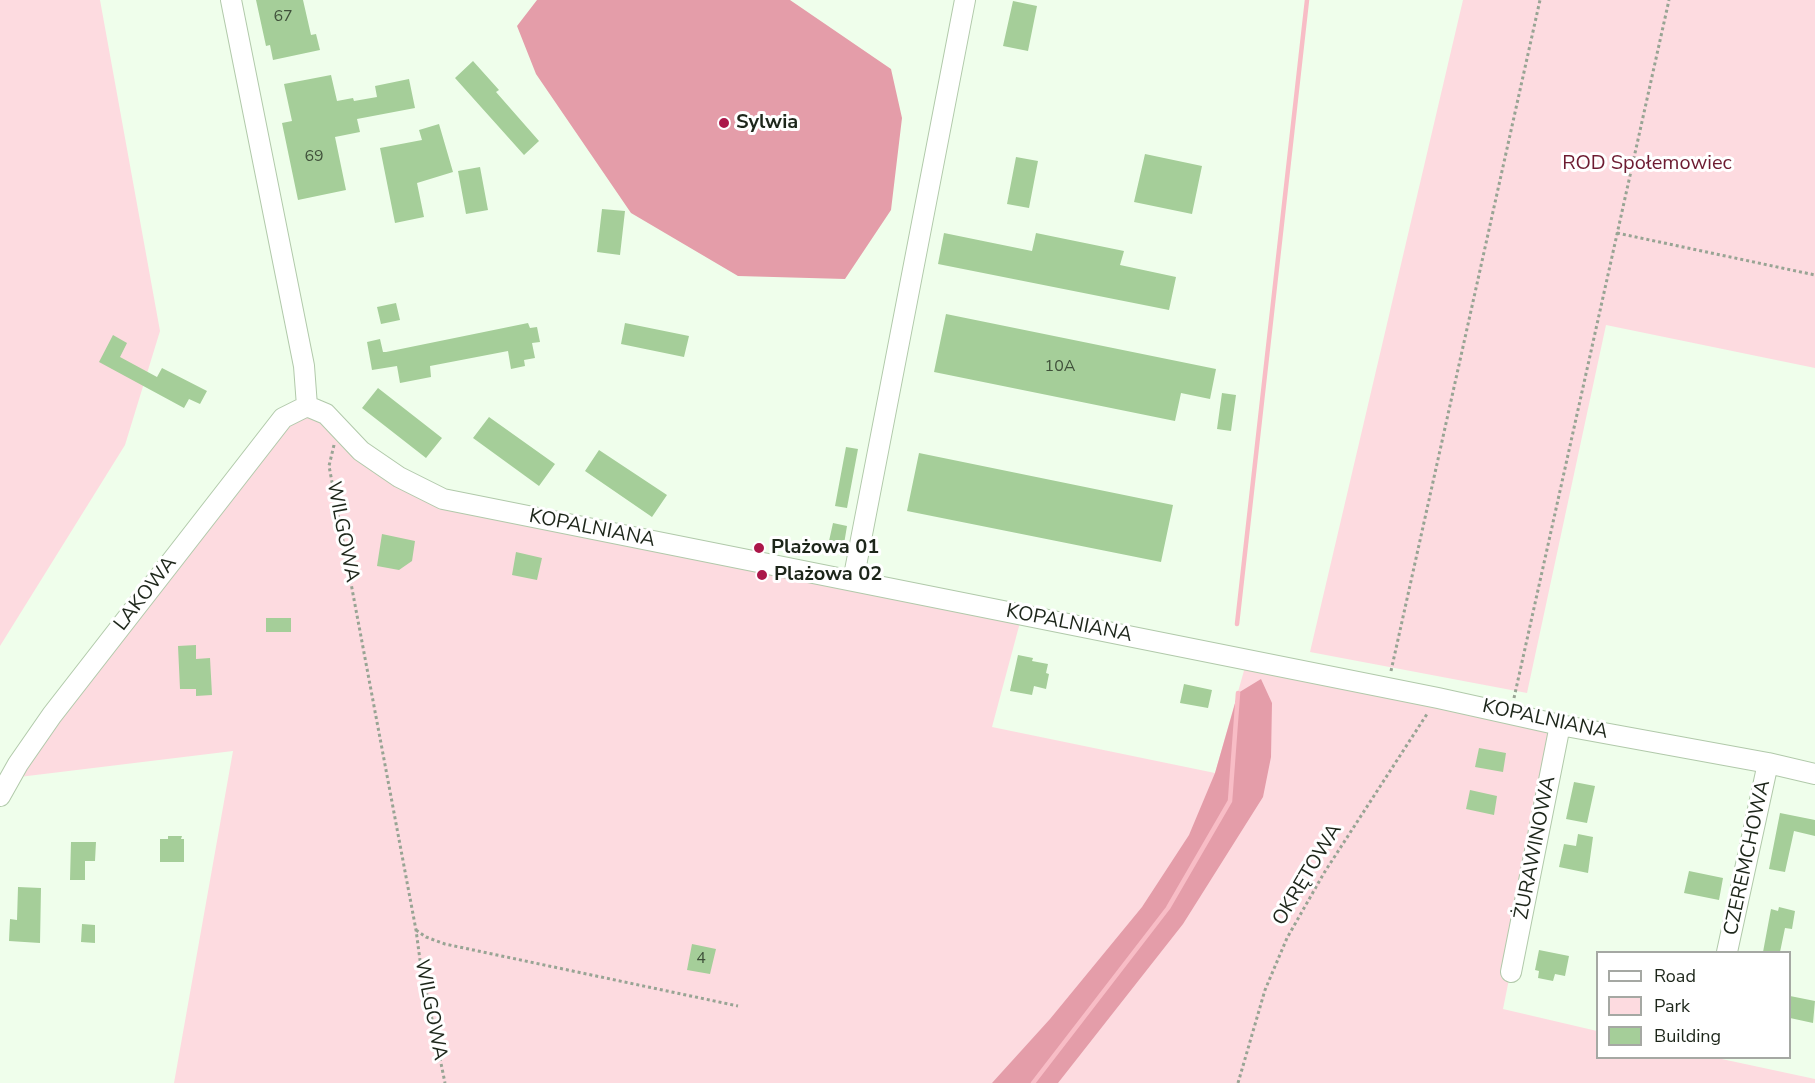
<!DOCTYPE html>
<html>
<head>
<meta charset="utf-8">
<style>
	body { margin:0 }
	#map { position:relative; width:1815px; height:1083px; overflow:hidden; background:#effeeb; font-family:"Nunito Sans",sans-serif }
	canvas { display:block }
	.legend { position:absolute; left:1596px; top:951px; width:195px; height:108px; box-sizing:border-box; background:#fff; border:2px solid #a5a8a3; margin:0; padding:8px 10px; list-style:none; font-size:18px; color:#1d261a }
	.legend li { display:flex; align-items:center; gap:12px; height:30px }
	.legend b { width:30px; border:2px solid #a5a8a3 }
</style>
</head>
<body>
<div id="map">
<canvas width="1815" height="1083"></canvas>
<ul class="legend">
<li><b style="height:8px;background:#fff"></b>Road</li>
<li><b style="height:16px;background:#fddbe0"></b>Park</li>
<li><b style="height:16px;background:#a5ce99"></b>Building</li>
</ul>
</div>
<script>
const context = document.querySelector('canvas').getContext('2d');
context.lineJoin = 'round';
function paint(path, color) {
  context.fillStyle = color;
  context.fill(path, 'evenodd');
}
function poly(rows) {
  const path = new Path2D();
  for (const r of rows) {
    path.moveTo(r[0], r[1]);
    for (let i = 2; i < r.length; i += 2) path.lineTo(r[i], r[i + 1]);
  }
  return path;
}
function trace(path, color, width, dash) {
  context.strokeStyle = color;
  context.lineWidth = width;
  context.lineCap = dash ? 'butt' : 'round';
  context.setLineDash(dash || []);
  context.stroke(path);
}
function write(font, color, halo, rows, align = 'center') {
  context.font = font + ' "Nunito Sans",sans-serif';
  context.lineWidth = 6;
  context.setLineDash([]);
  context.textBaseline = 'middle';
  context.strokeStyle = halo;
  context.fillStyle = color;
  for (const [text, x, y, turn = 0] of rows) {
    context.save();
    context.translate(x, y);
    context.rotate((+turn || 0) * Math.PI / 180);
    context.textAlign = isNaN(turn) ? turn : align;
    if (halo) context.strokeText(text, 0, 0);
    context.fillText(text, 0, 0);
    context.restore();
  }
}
const green = poly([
	[0,0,100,0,160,331,125,445,0,646],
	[1463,0,1815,0,1815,368,1606,325,1527,693,1310,652],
	[307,406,443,499,1022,615,992,727,1215,773,1247,660,1560,725,1503,1009,1597,1031,1598,1058,1717,1058,1815,1079,1815,1083,174,1083,233,751,11,778,142,600]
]);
const forest = poly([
	[537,0,790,0,891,69,902,118,891,210,845,279,738,276,631,213,536,74,517,26],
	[1261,679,1272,703,1271,757,1263,797,1183,924,1058,1083,992,1083,1050,1019,1142,907,1189,835,1215,773,1238,693]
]);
const stream = poly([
	[1237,624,1307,0],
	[1033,1083,1168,908,1230,801,1238,693]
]);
const building = poly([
	[256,0,303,0,311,35,316,34,320,50,273,60,270,45,266,46],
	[1013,1,1037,6,1028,51,1003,46],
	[473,61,499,90,496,92,539,141,524,155,455,78],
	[331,75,337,101,353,98,354,101,377,97,375,86,409,79,415,108,357,119,360,132,335,137,346,190,298,200,282,123,292,121,284,84],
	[439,124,453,172,417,183,424,217,395,223,380,148,422,140,419,130],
	[1145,154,1202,166,1192,214,1134,202],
	[1016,157,1038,161,1029,208,1007,204],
	[480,167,488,210,466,214,458,171],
	[602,209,625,211,620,255,597,252],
	[944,233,1032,251,1036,233,1124,251,1120,265,1176,277,1169,310,938,264],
	[396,303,400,320,381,324,377,307],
	[946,314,1216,369,1210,399,1181,393,1175,421,934,372],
	[528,323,530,328,537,327,540,342,532,343,535,358,524,360,525,366,511,369,508,351,430,366,431,377,400,383,397,366,372,370,367,342,380,339,383,352,386,352],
	[625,323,689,336,684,357,621,344],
	[113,335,127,343,120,357,157,377,162,368,207,391,200,404,189,399,184,408,99,362],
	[378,388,442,438,426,458,362,408],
	[1222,393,1236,395,1231,431,1217,429],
	[489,417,555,464,539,486,473,438],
	[846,447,858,449,847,508,835,506],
	[599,450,667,495,652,517,585,471],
	[919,453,1173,505,1161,562,907,511],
	[833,523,847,526,844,544,829,541],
	[382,534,415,541,412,561,399,570,377,566],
	[516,552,542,558,537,580,512,575],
	[266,618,291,618,291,632,266,632],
	[196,645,196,659,210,658,212,695,196,696,196,689,180,689,178,646],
	[1018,655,1033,658,1032,661,1048,664,1046,673,1049,674,1046,689,1034,686,1032,695,1010,691],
	[1184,684,1212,690,1208,708,1180,703],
	[1479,748,1506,753,1503,772,1475,767],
	[1574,782,1595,786,1587,823,1566,819],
	[1470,790,1497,796,1494,815,1466,809],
	[1780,813,1815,820,1815,836,1794,831,1785,872,1769,869],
	[1578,834,1593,837,1588,873,1559,867,1564,844,1576,846],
	[168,836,182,836,181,839,184,839,184,862,160,862,160,839,168,839],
	[71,842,96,842,95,861,85,861,85,880,70,880],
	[1689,871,1723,878,1719,900,1684,893],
	[18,887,41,888,40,943,9,941,10,919,17,920],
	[1779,907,1795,911,1792,929,1785,928,1780,952,1763,952,1771,909,1778,911],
	[82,924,95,925,95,943,81,942],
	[692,944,716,949,710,974,687,970],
	[1539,950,1569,956,1565,976,1555,974,1553,981,1538,978,1539,971,1535,970],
	[1790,996,1815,1001,1813,1023,1790,1018]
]);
const path = poly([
	[1617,233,1815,275],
	[334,445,329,466,416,930,420,960,445,1083],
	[1391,671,1540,0],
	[1514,698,1669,0],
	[416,930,426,937,445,944,738,1006],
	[1238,1083,1265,990,1287,938,1324,873,1427,714]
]);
const minor = poly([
	[231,0,304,366,307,406],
	[307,406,326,414,361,451,399,477,443,499,1438,698,1560,725,1768,763,1815,774],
	[853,581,965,0],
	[0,796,18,764,52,715,283,418,307,406],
	[1727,952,1768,763],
	[1511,972,1560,725]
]);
const markers = [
	[724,123,6,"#ab1749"],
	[759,548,6,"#ab1749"],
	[762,575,6,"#ab1749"]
];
const numberNames = [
	["67",283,17],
	["69",314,157],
	["10A",1060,367],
	["4",701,959]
];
const poiNames = [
	["Sylwia",736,123],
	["Plażowa 01",771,548],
	["Plażowa 02",774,575]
];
const parkNames = [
	["ROD Społemowiec",1647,164]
];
const streetNames = [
	["KOPALNIANA",592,529,11],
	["WILGOWA",342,532,79],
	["LAKOWA",146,594,-52],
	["KOPALNIANA",1069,624,11],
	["KOPALNIANA",1545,720,12],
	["ŻURAWINOWA",1536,848,-79],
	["CZEREMCHOWA",1748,858,-78],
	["OKRĘTOWA",1308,875,-59],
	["WILGOWA",430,1010,79]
];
paint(green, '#fddbe0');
paint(forest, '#e49da9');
trace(stream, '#f8bdc6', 4.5);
paint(building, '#a5ce99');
trace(minor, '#b1c9aa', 22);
trace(path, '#98a494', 3, [3, 3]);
trace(minor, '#fff', 20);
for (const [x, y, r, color] of markers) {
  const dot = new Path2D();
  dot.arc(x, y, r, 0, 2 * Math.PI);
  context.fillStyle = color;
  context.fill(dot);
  trace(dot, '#fff', 2);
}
write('16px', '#3f503a', null, numberNames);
write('bold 20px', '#1d261a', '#fff', poiNames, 'left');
write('20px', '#6d1b31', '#fff', parkNames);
write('20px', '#1d261a', '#fff', streetNames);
</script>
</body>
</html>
